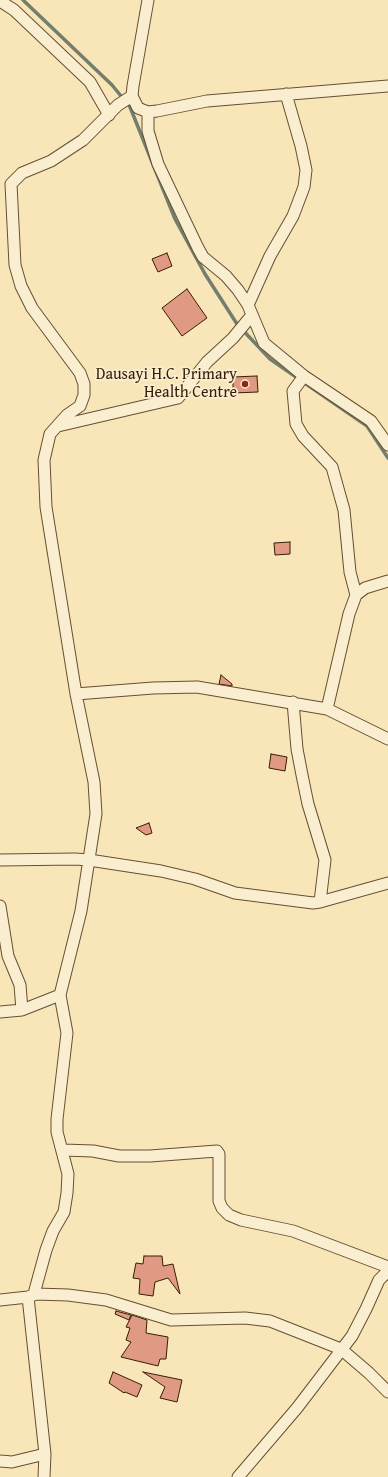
<!DOCTYPE html>
<html>
<head>
<meta charset="utf-8">
<style>
	body { margin:0 }
	canvas { display:block; background:#f8e5b8 }
</style>
</head>
<body>
<canvas width="388" height="1477"></canvas>
<script>
const context = document.querySelector('canvas').getContext('2d');
context.lineJoin = 'round';
function poly(rows) {
  const path = new Path2D();
  for (const r of rows) {
    path.moveTo(r[0], r[1]);
    for (let i = 2; i < r.length; i += 2) path.lineTo(r[i], r[i + 1]);
  }
  return path;
}
function trace(path, color, width, dash) {
  context.strokeStyle = color;
  context.lineWidth = width;
  context.lineCap = dash ? 'butt' : 'round';
  context.setLineDash(dash || []);
  context.stroke(path);
}
function paint(path, color) {
  context.fillStyle = color;
  context.fill(path, 'evenodd');
}
function write(font, color, halo, rows, align = 'center') {
  context.font = font + ' "Gentium Book Plus",serif';
  context.lineWidth = 3.5;
  context.setLineDash([]);
  context.textBaseline = 'middle';
  context.strokeStyle = halo;
  context.fillStyle = color;
  for (const [text, x, y, turn = 0] of rows) {
    context.save();
    context.translate(x, y);
    context.rotate((+turn || 0) * Math.PI / 180);
    context.textAlign = isNaN(turn) ? turn : align;
    if (halo) context.strokeText(text, 0, 0);
    context.fillText(text, 0, 0);
    context.restore();
  }
}
const stream = poly([
	[23,0,112,85,130,107,175,219,205,274,237,324,270,359,367,426,388,458]
]);
const building = poly([
	[167,253,172,266,158,272,152,259,167,253],
	[187,289,207,318,182,336,162,308,187,289],
	[257,376,258,392,233,393,233,377,257,376],
	[290,542,290,554,275,555,274,543,290,542],
	[221,675,232,684,232,686,219,684,221,675],
	[271,754,287,757,285,771,269,768,271,754],
	[149,823,152,833,146,835,136,828,149,823],
	[144,1256,162,1256,163,1266,173,1264,180,1294,168,1278,155,1282,153,1296,139,1294,140,1279,133,1278,136,1263,143,1264,144,1256],
	[116,1311,131,1315,129,1320,115,1314,116,1311],
	[132,1315,147,1320,146,1333,168,1337,166,1359,160,1359,158,1366,121,1357,131,1342,126,1340,130,1328,126,1327,132,1315],
	[113,1372,142,1385,137,1397,125,1392,124,1393,109,1383,113,1372],
	[143,1372,182,1380,177,1402,160,1398,165,1387,143,1372]
]);
const minor = poly([
	[148,0,133,86,132,96,138,108,148,112,157,111,207,101,388,86],
	[0,1,14,10,90,82,109,115],
	[148,112,148,131,158,164,198,248,203,257,226,276,238,290,248,305,264,343,304,376,371,421,388,445],
	[248,305,270,256,293,216,304,187,306,170,301,146,286,94],
	[304,376,293,391,296,424,303,436,332,467,344,510,350,572,356,595],
	[58,426,178,398,207,362,233,338,252,315],
	[76,694,153,688,197,687,327,709,388,739],
	[293,702,297,749,302,775,308,804,325,860,320,902],
	[327,709,349,614,356,595,365,588,388,581],
	[0,860,75,859,89,860,161,871,195,879,235,893,313,903,320,902,388,883],
	[0,906,8,956,20,985,22,1010],
	[0,1012,22,1010,60,995],
	[63,1150,93,1151,119,1156,150,1156,217,1151,219,1154,219,1201,222,1208,229,1215,241,1220,293,1231,388,1267],
	[36,1294,35,1290,46,1250,53,1231,64,1212,67,1193,68,1174,57,1132,57,1119,67,1033,60,995,81,911,96,814,94,782,76,694,46,507,44,460,50,434,67,415,80,406,84,395,84,384,80,373,32,308,21,286,15,265,11,184,22,173,51,161,83,140,118,105,132,96],
	[28,1297,45,1454,44,1477],
	[0,1300,28,1297,36,1294,68,1295,106,1300,171,1320,245,1318,270,1321,341,1349,369,1373,388,1392],
	[0,1461,12,1462,45,1454],
	[238,1477,297,1408,352,1336,366,1309,379,1280,388,1271]
]);
const markers = [
	[245,384,4,"#8f2418"]
];
const poiNames = [
	["Dausayi H.C. Primary",237,375],
	["Health Centre",237,393]
];
trace(stream, '#747e6d', 3.5);
paint(building, '#e09a84');
trace(building, '#371d06', 1);
trace(minor, '#674f32', 13);
trace(minor, '#faeed1', 11);
for (const [x, y, r, color] of markers) {
  const dot = new Path2D();
  dot.arc(x, y, r, 0, 2 * Math.PI);
  context.fillStyle = color;
  context.fill(dot);
  trace(dot, '#faeed1', 1.5);
}
write('16px', '#371d06', '#faeed1', poiNames, 'right');
</script>
</body>
</html>
